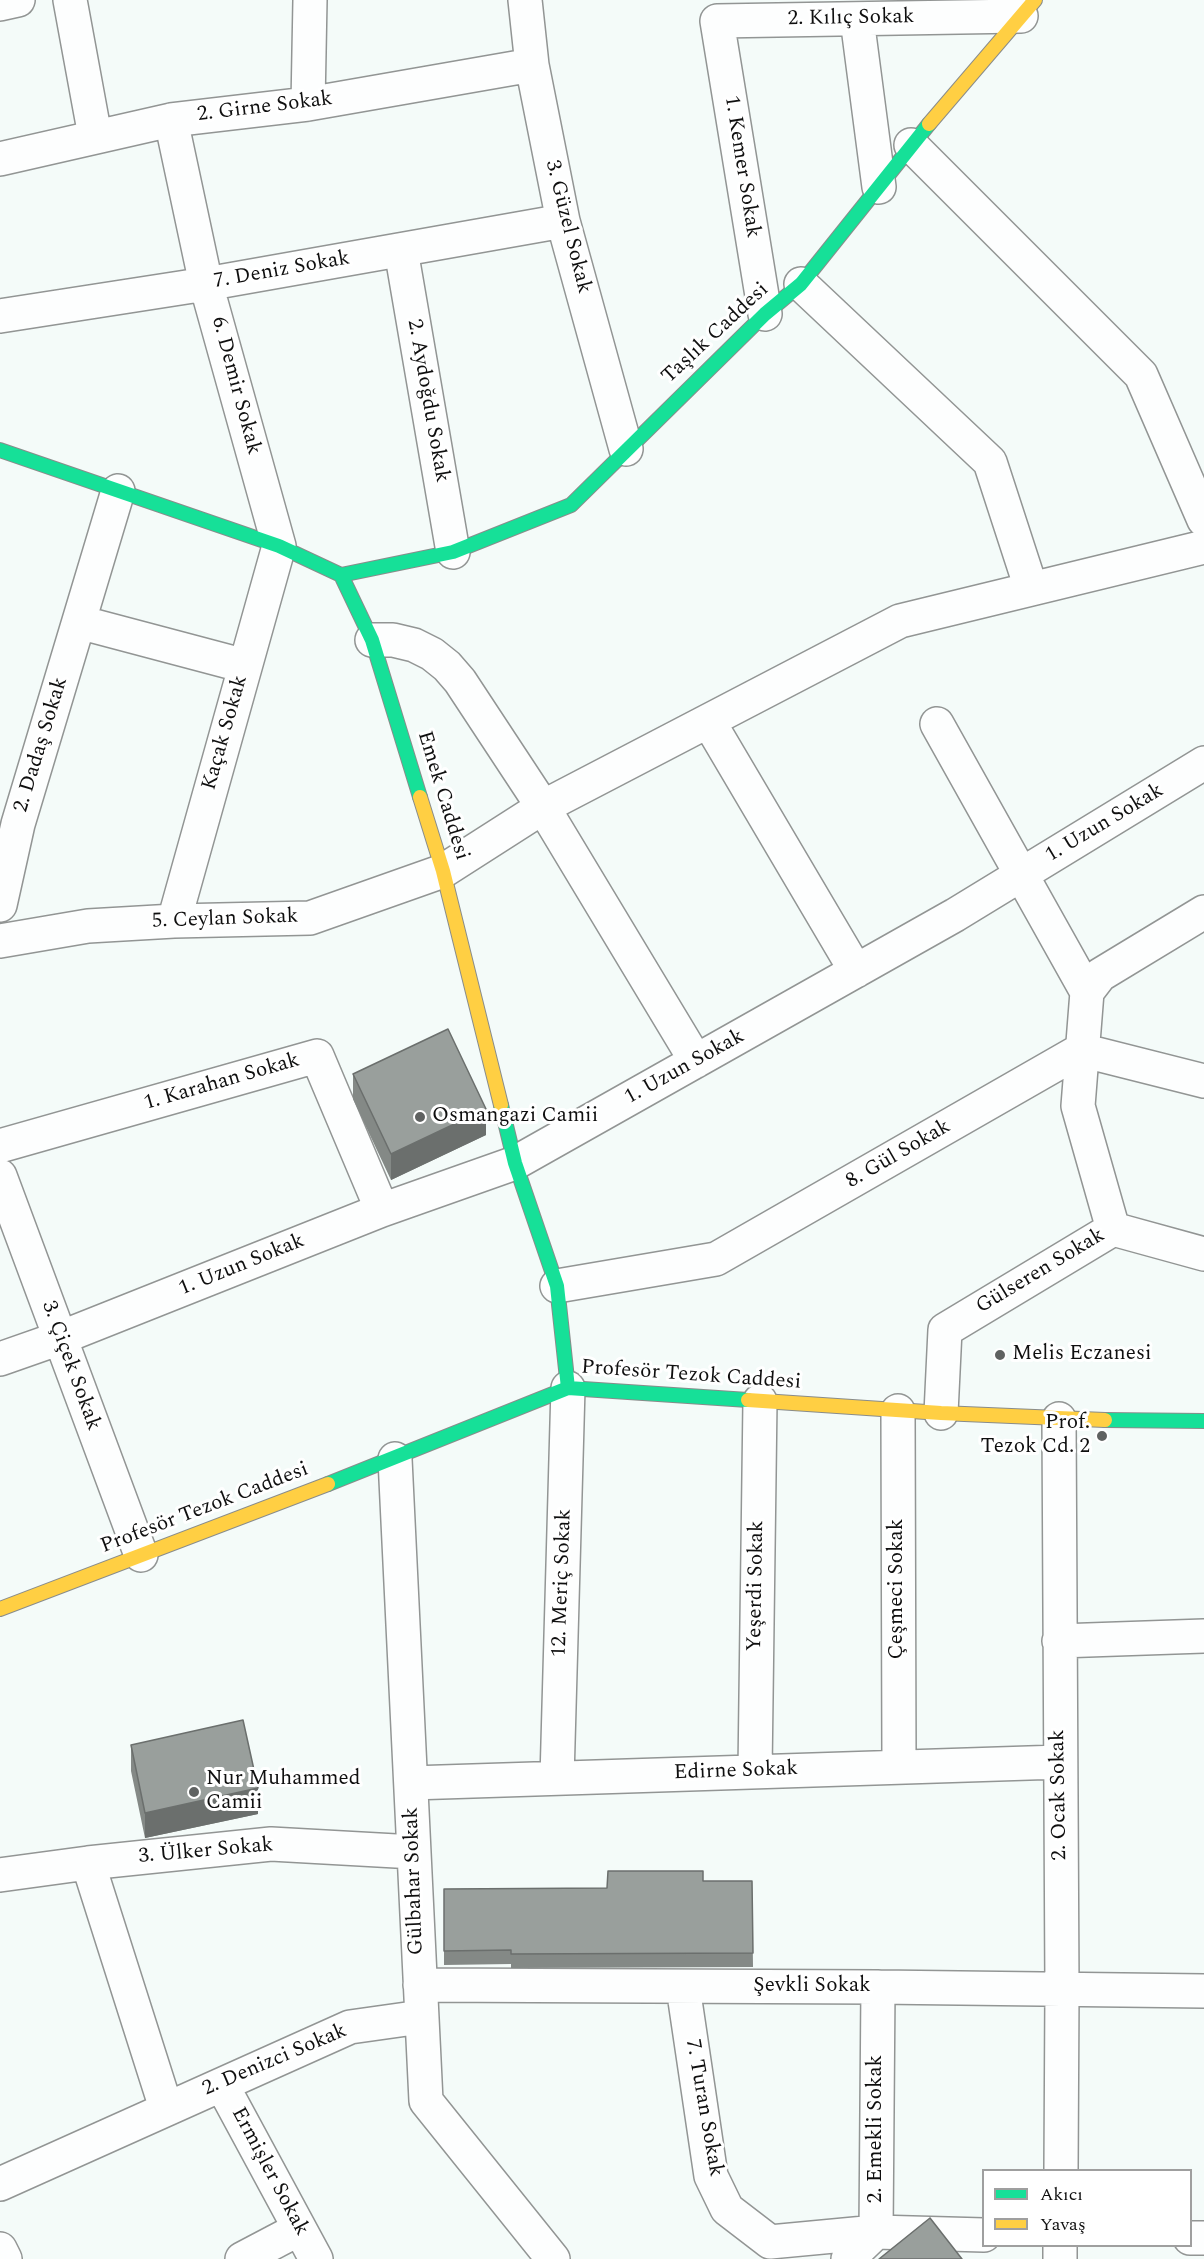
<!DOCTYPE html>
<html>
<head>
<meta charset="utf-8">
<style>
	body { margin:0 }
	#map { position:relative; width:1204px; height:2259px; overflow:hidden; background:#f4fbf9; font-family:Spectral,serif }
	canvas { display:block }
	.legend { position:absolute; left:982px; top:2169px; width:210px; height:78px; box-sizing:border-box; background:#fff; border:2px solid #9f9f9f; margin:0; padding:8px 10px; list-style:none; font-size:18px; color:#0f0f0f }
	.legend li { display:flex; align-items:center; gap:12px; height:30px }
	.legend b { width:30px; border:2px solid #9f9f9f }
</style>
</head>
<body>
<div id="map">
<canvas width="1204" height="2259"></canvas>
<ul class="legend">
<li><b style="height:8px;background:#16e098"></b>Akıcı</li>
<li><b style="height:8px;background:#ffcf43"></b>Yavaş</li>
</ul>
</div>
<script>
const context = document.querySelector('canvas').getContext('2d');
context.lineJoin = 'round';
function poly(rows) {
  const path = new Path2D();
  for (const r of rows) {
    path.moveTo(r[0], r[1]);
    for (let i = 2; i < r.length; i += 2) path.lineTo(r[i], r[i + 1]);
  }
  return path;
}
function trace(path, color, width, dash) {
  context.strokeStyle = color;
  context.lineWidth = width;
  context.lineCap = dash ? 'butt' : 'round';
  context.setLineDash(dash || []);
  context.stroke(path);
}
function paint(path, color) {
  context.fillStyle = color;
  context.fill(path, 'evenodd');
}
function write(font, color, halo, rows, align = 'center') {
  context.font = font + ' Spectral,serif';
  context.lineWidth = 6;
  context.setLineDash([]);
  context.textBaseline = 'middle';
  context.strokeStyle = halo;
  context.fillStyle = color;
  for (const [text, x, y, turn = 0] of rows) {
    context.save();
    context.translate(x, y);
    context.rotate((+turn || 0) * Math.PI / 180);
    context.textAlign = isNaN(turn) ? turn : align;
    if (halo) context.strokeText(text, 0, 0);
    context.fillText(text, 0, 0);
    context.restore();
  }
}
const street = poly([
	[70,0,95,136],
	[525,0,532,65,563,221,626,449],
	[0,4,18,0],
	[857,19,879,187],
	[308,104,310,0],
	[171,120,206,284,279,546,174,921],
	[911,145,1141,375,1204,520],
	[0,159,171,120,308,104,532,65],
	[401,250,453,552],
	[801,284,990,462,1031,588],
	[765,314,717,21,1021,16],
	[0,316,206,284,563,221],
	[79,622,245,666],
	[372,640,393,640,414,645,432,654,447,666,460,681,543,807,696,1061],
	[709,722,856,971],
	[937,724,1087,992],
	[0,905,18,824,118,491],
	[0,941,88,926,174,921,310,918,443,871,543,807,900,621,1204,547],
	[1081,1050,1204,1081],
	[0,1146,317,1056,382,1210],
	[0,1176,141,1555],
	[1113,1229,1204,1254],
	[557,1286,716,1259,1081,1050],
	[0,1359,60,1338,382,1210,515,1163,955,915,1204,763],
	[898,1411,899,1767],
	[941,1413,945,1330,1113,1229,1078,1106,1087,992,1100,975,1204,912],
	[1059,1419,1062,1990,1061,2170],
	[395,1459,426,2101,553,2259],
	[1059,1641,1204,1636],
	[755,1771,760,1401],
	[557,1778,568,1388],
	[411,1783,1060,1762],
	[88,1863,166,2108],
	[0,1875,88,1863,271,1844,414,1852],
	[420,1985,878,1987,1204,1991],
	[683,1987,711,2176,727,2209,770,2242,876,2232,984,2235],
	[222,2085,316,2259],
	[0,2184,350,2027,421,2017],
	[1190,2238,1204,2238],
	[0,2249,5,2259],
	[242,2259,299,2229],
	[848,2259,876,2232,878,1987],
	[1060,2259,1060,2246]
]);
const fast = poly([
	[0,450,279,546,341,575,372,640,420,797],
	[341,575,453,552,571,505,765,314,801,284,929,124],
	[501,1105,515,1163,557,1286,568,1388],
	[1105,1420,1204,1421],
	[328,1484,568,1388,748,1400]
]);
const slow = poly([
	[929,124,1035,0],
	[420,797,443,871,501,1105],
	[748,1400,941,1413,1105,1420],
	[0,1609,328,1484]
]);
const wall = poly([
	[353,1074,486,1135,391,1180,353,1099],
	[131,1745,258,1814,145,1838,131,1771],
	[703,1881,752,1881,753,1967,511,1968,511,1964,444,1965,444,1889,607,1888]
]);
const shadedWall = poly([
	[486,1109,486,1135,391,1180,391,1154],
	[258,1788,258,1814,145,1838,145,1813]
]);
const building = poly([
	[448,1029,486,1109,391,1154,353,1074,448,1029],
	[243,1720,258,1788,145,1813,131,1745,243,1720],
	[608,1871,703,1871,703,1881,752,1881,753,1953,511,1954,511,1950,444,1951,444,1889,607,1888,608,1871],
	[930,2218,962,2259,879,2259,930,2218]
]);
const markers = [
	[420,1117,6,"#5f6261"],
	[1000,1355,6,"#5f6261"],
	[1102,1436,6,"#5f6261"],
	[194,1792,6,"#5f6261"]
];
const streetNames = [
	["2. Kılıç Sokak",851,19,-1],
	["2. Girne Sokak",265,108,-7],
	["1. Kemer Sokak",741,167,81],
	["3. Güzel Sokak",567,227,76],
	["7. Deniz Sokak",282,271,-10],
	["Taşlık Caddesi",716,334,-43],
	["6. Demir Sokak",235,386,75],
	["2. Aydoğdu Sokak",427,401,80],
	["Kaçak Sokak",226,733,-74],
	["2. Dadaş Sokak",42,745,-73],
	["Emek Caddesi",442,796,73],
	["1. Uzun Sokak",1105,824,-31],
	["5. Ceylan Sokak",225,920,-2],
	["1. Uzun Sokak",685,1068,-29],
	["1. Karahan Sokak",222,1083,-16],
	["8. Gül Sokak",899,1155,-30],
	["1. Uzun Sokak",242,1266,-22],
	["Gülseren Sokak",1041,1272,-31],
	["3. Çiçek Sokak",70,1366,70],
	["Profesör Tezok Caddesi",691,1376,4],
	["Profesör Tezok Caddesi",205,1509,-21],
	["12. Meriç Sokak",563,1583,-88],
	["Yeşerdi Sokak",757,1586,-89],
	["Çeşmeci Sokak",898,1589,-90],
	["Edirne Sokak",736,1772,-2],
	["2. Ocak Sokak",1060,1795,-91],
	["3. Ülker Sokak",206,1852,-5],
	["Gülbahar Sokak",415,1881,-92],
	["Şevkli Sokak",812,1987],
	["2. Denizci Sokak",275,2061,-23],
	["7. Turan Sokak",703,2108,80],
	["2. Emekli Sokak",877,2129,-90],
	["Ermişler Sokak",269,2172,62]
];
const poiNames = [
	["Osmangazi Camii",432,1117],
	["Melis Eczanesi",1012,1355],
	["Prof.",1090,1424,"right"],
	["Tezok Cd. 2",1090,1448,"right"],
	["Nur Muhammed",206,1780],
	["Camii",206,1804]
];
trace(street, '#929594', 36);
trace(fast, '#898c8b', 16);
trace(slow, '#898c8b', 16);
trace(street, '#fdfefe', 33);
trace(fast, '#16e098', 14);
trace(slow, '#ffcf43', 14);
paint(wall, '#848986');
paint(shadedWall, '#6b6f6d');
paint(building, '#999f9c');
trace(building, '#6b6f6d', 1.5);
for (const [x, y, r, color] of markers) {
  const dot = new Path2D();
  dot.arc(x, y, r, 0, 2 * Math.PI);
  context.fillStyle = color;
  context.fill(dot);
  trace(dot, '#fff', 2);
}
write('21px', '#0f0f0f', '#fff', streetNames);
write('21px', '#0f0f0f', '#fff', poiNames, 'left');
</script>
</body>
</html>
